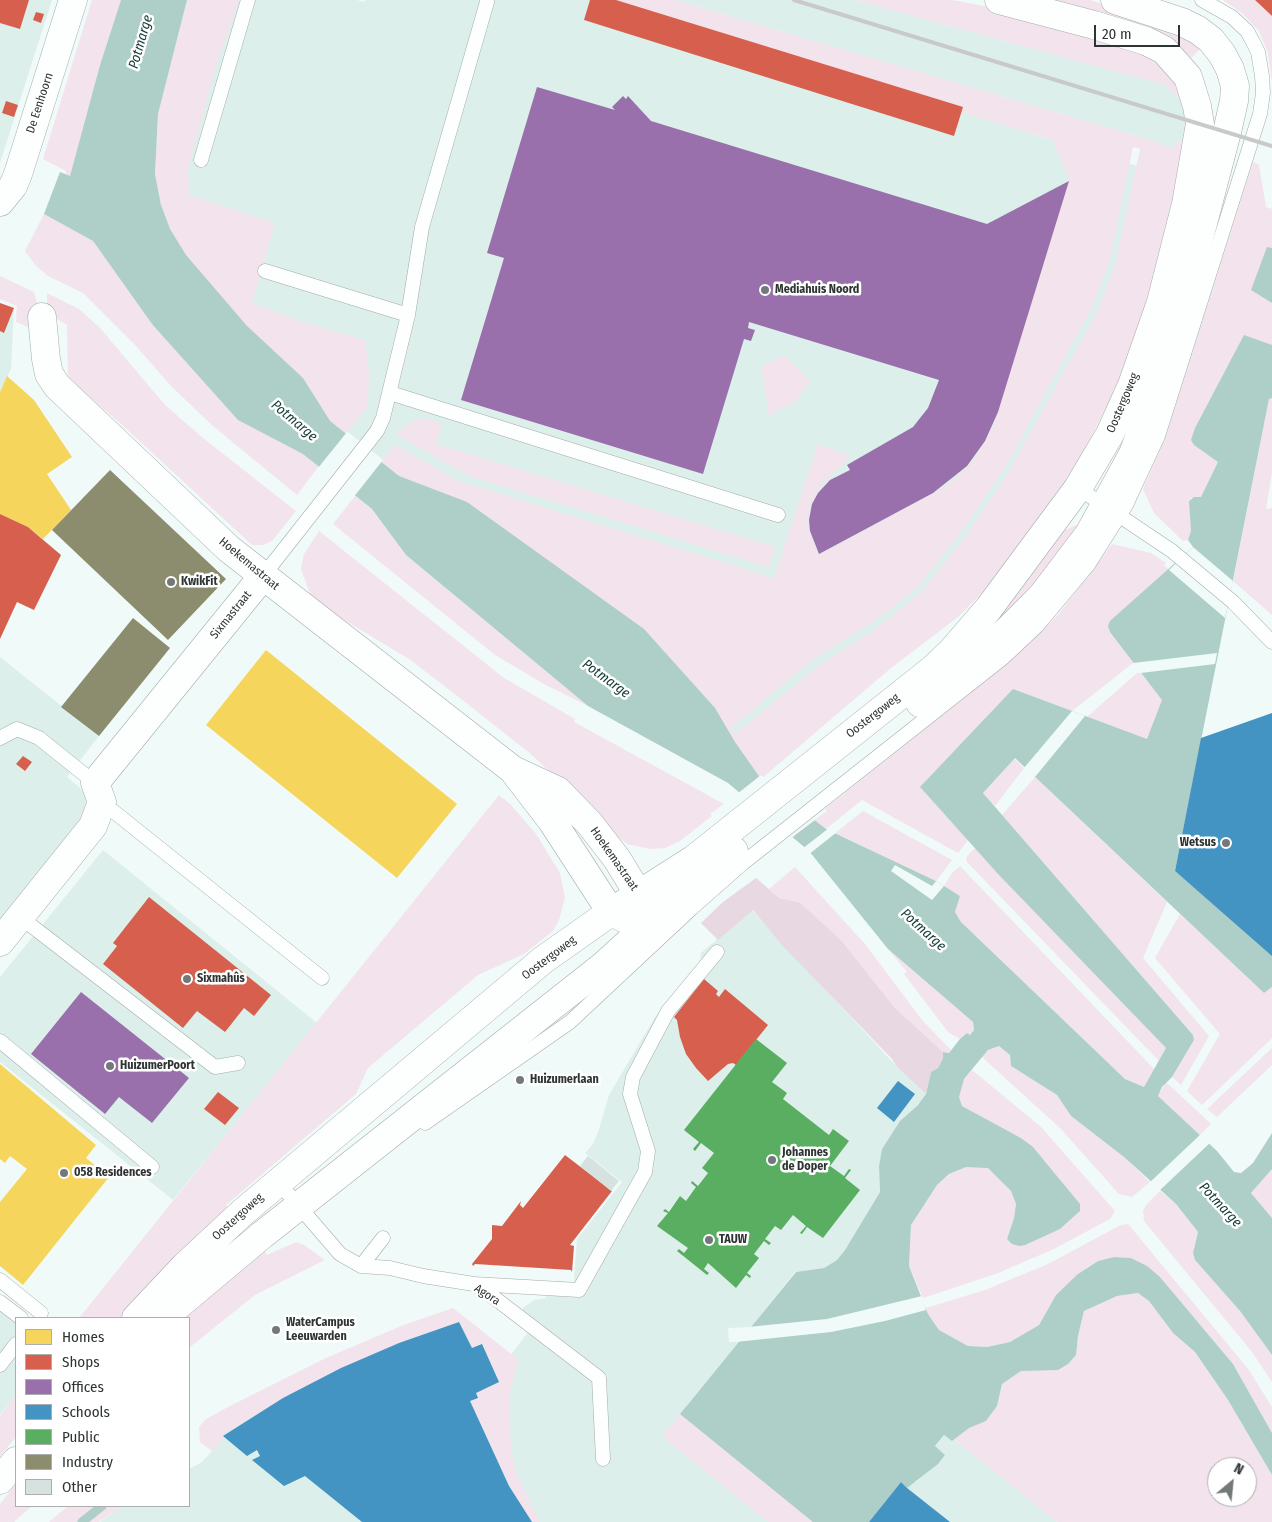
<!DOCTYPE html>
<html>
<head>
<meta charset="utf-8">
<style>
	body { margin:0 }
	#map { position:relative; width:1272px; height:1522px; overflow:hidden; background:#f0faf8; font-family:"Fira Sans Condensed",sans-serif }
	canvas { display:block }
	.legend { position:absolute; left:15px; top:1317px; width:175px; height:190px; box-sizing:border-box; background:#fff; border:1px solid #abaead; margin:0; padding:6px 9px; list-style:none; font-size:15px; color:#2e3433 }
	.legend li { display:flex; align-items:center; gap:10px; height:25px }
	.legend b { width:25px; border:1px solid #abaead }
	.north { position:absolute; left:1207px; top:1457px; width:50px; height:50px; box-sizing:border-box; background:#fff; border:1px solid #abaead; border-radius:50%; rotate:28deg; font-size:14px; font-weight:700; line-height:20px; text-align:center; color:#2e3433 }
	.north::after { content:''; display:block; margin:auto; width:18px; height:22px; background:#727978; clip-path:polygon(50% 0,100% 100%,50% 72%,0 100%) }
	.scale { position:absolute; left:1094px; top:25px; width:86px; height:22px; box-sizing:border-box; border:2px solid #2e3433; border-top:0; padding-left:6px; font-size:15px; line-height:18px; white-space:nowrap; color:#2e3433; -webkit-text-stroke:4px #fff; paint-order:stroke }
</style>
</head>
<body>
<div id="map">
<canvas width="1272" height="1522"></canvas>
<ul class="legend">
<li><b style="height:14px;background:#f6d55c"></b>Homes</li>
<li><b style="height:14px;background:#d6604d"></b>Shops</li>
<li><b style="height:14px;background:#9970ab"></b>Offices</li>
<li><b style="height:14px;background:#4393c3"></b>Schools</li>
<li><b style="height:14px;background:#5aae61"></b>Public</li>
<li><b style="height:14px;background:#8c8c6e"></b>Industry</li>
<li><b style="height:14px;background:#d5e2e0"></b>Other</li>
</ul>
<div class="north">N</div>
<div class="scale">20 m</div>
</div>
<script>
const context = document.querySelector('canvas').getContext('2d');
context.lineJoin = 'round';
function paint(path, color) {
  context.fillStyle = color;
  context.fill(path, 'evenodd');
}
function poly(rows) {
  const path = new Path2D();
  for (const r of rows) {
    path.moveTo(r[0], r[1]);
    for (let i = 2; i < r.length; i += 2) path.lineTo(r[i], r[i + 1]);
  }
  return path;
}
function trace(path, color, width, dash) {
  context.strokeStyle = color;
  context.lineWidth = width;
  context.lineCap = dash ? 'butt' : 'round';
  context.setLineDash(dash || []);
  context.stroke(path);
}
function write(font, color, halo, rows, align = 'center') {
  context.font = font + ' "Fira Sans Condensed",sans-serif';
  context.lineWidth = 5;
  context.setLineDash([]);
  context.textBaseline = 'middle';
  context.strokeStyle = halo;
  context.fillStyle = color;
  for (const [text, x, y, turn = 0] of rows) {
    context.save();
    context.translate(x, y);
    context.rotate((+turn || 0) * Math.PI / 180);
    context.textAlign = isNaN(turn) ? turn : align;
    if (halo) context.strokeText(text, 0, 0);
    context.fillText(text, 0, 0);
    context.restore();
  }
}
const built = poly([
	[0,0,52,0,0,163],
	[187,0,357,0,364,2,365,0,649,0,968,114,1144,168,1110,302,955,575,744,755,381,462,383,460,348,432,345,434,218,295,158,114],
	[675,0,855,0,1165,85,1178,97,1183,98,1187,115,1186,141,1181,140,1172,148,1147,139],
	[0,303,14,308,11,369,0,391],
	[0,657,99,736,67,777,80,788,85,796,86,805,81,819,0,921],
	[103,850,317,1023,173,1200,0,1062,0,977],
	[752,910,897,1067,926,1094,918,1105,900,1121,882,1149,879,1166,880,1192,845,1250,837,1260,824,1268,795,1272,751,1327,728,1328,729,1342,739,1342,687,1405,916,1482,945,1455,935,1447,944,1435,952,1440,954,1439,1057,1522,100,1522,123,1506,189,1506,189,1469,202,1462,212,1451,216,1428,303,1375,452,1316,510,1356,535,1323,522,1311,523,1308,534,1300,546,1298,546,1281,574,1282,577,1239,622,1182,585,1153,593,1144,599,1129,609,1095,655,1017,700,961,701,953],
	[0,1294,30,1318,16,1318,16,1395,0,1415]
]);
const green = poly([
	[92,0,121,0,100,65,70,177,66,174,66,171,43,159],
	[187,0,239,0,214,72,188,169,189,195,275,223,252,303,303,322,365,340,369,372,368,407,345,434,329,421,183,271,161,205,155,174,158,114],
	[593,0,675,0,1147,139,1172,148,1181,140,1186,141,1174,221,1125,371,1061,495,998,577,958,617,891,668,761,779,381,462,395,445,458,481,774,578,818,444,851,456,820,487,809,509,808,529,819,555,944,487,963,472,977,455,994,424,1069,180,1053,140],
	[1133,147,1140,149,1116,262,1098,310,1008,473,966,536,920,593,875,629,816,668,735,734,730,729,812,660,872,623,917,588,962,531,1004,469,1092,307,1110,260],
	[855,0,952,0,1006,10,1143,50,1170,72,1183,98,1178,97,1165,85],
	[1041,0,1090,0,1166,24,1201,48,1191,58,1178,46],
	[1223,0,1255,0,1272,16,1272,82,1268,53,1259,31,1242,13],
	[1253,162,1259,165,1266,207,1272,209,1272,361,1201,497,1190,498,1191,531,1188,540,1183,541,1154,513,1143,489,1165,439],
	[44,214,93,241,152,324,319,466,297,495,213,426,172,387,136,346,83,293,48,276,36,266,25,251],
	[0,276,34,292,38,306,31,328,16,322,17,306,0,299],
	[47,293,79,309,100,328,165,405,203,438,296,511,272,541,263,545,252,545,120,423,68,379,67,325,47,313],
	[784,355,810,382,795,401,769,416,761,366],
	[1272,398,1272,473,1266,509,1272,508,1272,615,1233,581,1269,399],
	[423,418,442,423,436,444,775,547,769,567,469,476,396,434,410,423],
	[355,496,372,509,406,555,588,706,544,684,495,655,333,524],
	[1076,525,1080,526,1007,621,970,642,1061,532],
	[319,531,504,678,575,719,574,722,724,804,710,814,712,816,680,841,665,848,650,849,627,844,614,834,532,755,460,698,409,659,331,612,310,594,301,569,304,554],
	[1112,544,1151,553,1166,563,1164,565,1169,570,1120,613,1156,660,1133,663,1072,711,1059,727,920,787,968,840,958,853,862,800,826,829,813,821,827,811,825,809,1016,656,1058,615],
	[1137,673,1141,673,1168,691,1147,740,1080,723],
	[1014,758,1024,768,995,806,983,793],
	[1035,777,1167,902,1143,958,1209,1036,1181,1085,1172,1077,1194,1040,1193,1035,1002,815],
	[499,795,510,804,536,834,560,873,565,898,559,920,553,931,524,954,478,975,368,1068,356,1094,226,1205,231,1211,122,1318,79,1318],
	[863,811,952,860,936,881,835,833],
	[975,848,1166,1048,1159,1061,966,861,967,856],
	[960,866,1155,1070,1144,1087,1125,1079,961,922,955,912,960,896,944,886,952,873],
	[795,867,865,944,922,1020,951,1050,949,1053,943,1052,894,1007,841,940,800,904,779,898,769,889],
	[1180,914,1264,993,1272,987,1272,1038,1202,1105,1187,1091,1220,1034,1155,958],
	[888,949,973,1022,974,1030,970,1035,967,1033,960,1039,948,1032,904,974,907,972],
	[999,1046,1010,1055,1011,1066,1057,1095,1071,1116,1124,1157,1150,1182,1132,1197,1119,1194,1061,1129,982,1057,988,1050],
	[1272,1048,1272,1065,1217,1117,1207,1109],
	[972,1070,1041,1127,1115,1211,1110,1219,1054,1249,998,1273,923,1298,909,1266,911,1225,937,1185,949,1174,966,1167,979,1166,988,1168,995,1174,1011,1191,1016,1204,1014,1218,1007,1239,1019,1246,1060,1229,1080,1211,1079,1204,1044,1160,1021,1138,962,1106,959,1097,961,1087,964,1079],
	[1166,1082,1211,1124,1200,1135,1158,1096],
	[1272,1169,1272,1218,1251,1193],
	[1160,1191,1176,1204,1198,1232,1193,1253,1195,1260,1240,1311,1272,1355,1272,1382,1252,1352,1144,1221,1143,1211,1146,1205],
	[1128,1224,1249,1370,1272,1407,1272,1433,1233,1364,1160,1277,1131,1258,1114,1257,1098,1261,1088,1267,1056,1295,1039,1325,1010,1342,987,1347,968,1346,939,1330,928,1314,926,1308,985,1290,1048,1264,1121,1225],
	[296,1242,304,1245,325,1260,255,1295,189,1348,189,1318,176,1318,260,1245,267,1255],
	[1138,1293,1149,1301,1173,1333,1195,1352,1228,1400,1272,1475,1272,1522,1057,1522,954,1439,969,1427,986,1421,997,1406,1002,1384,1021,1371,1076,1355,1078,1336,1084,1311,1117,1296],
	[1217,1467,1247,1467,1247,1497,1217,1497],
	[453,1308,519,1360,513,1378,509,1401,511,1450,517,1474,540,1522,532,1522,515,1498,470,1401,478,1398,476,1393,499,1382,482,1344,472,1348,459,1322,399,1343,312,1383,237,1426,223,1435,224,1438,212,1451,200,1442,199,1427,206,1419,230,1406,326,1358,401,1326],
	[16,1395,16,1437,0,1456,0,1416],
	[680,1414,813,1522,768,1522,662,1436],
	[16,1484,16,1506,32,1506,14,1522,0,1522,0,1504],
	[68,1506,123,1506,99,1522,49,1522]
]);
const forest = poly([
	[756,878,779,898,800,903,841,940,894,1007,943,1052,943,1058,938,1068,931,1072,926,1094,897,1067,892,1059,782,945,753,910,718,940,701,923,723,902]
]);
const water = poly([
	[121,0,187,0,158,114,155,174,161,205,170,229,186,255,247,326,303,378,330,421,399,476,467,502,644,629,715,708,735,742,761,779,826,829,936,881,960,896,955,912,961,922,1125,1079,1144,1087,1166,1048,999,875,920,787,1013,689,1147,739,1162,700,1110,632,1108,626,1110,621,1193,547,1188,540,1191,531,1189,501,1194,497,1201,497,1218,462,1194,445,1191,440,1195,428,1244,335,1272,345,1272,398,1269,399,1175,871,1272,954,1272,987,1264,993,1015,758,983,793,1193,1035,1194,1040,1172,1077,1162,1087,1158,1096,1217,1151,1234,1172,1241,1173,1253,1163,1272,1133,1272,1169,1251,1193,1272,1218,1272,1355,1240,1311,1195,1260,1193,1253,1198,1232,1176,1204,1124,1157,1071,1116,1057,1095,1011,1066,1010,1055,999,1046,988,1050,964,1079,959,1097,962,1106,1021,1138,1033,1147,1080,1204,1080,1211,1060,1229,1025,1245,1019,1246,1012,1244,1007,1239,1014,1218,1016,1204,1011,1191,988,1168,966,1167,949,1174,937,1185,911,1225,909,1266,928,1314,939,1330,968,1346,987,1347,1010,1342,1039,1325,1056,1295,1078,1274,1098,1261,1114,1257,1131,1258,1147,1266,1160,1277,1233,1364,1272,1433,1272,1475,1228,1400,1195,1352,1173,1333,1149,1301,1138,1293,1117,1296,1084,1311,1078,1336,1076,1355,1068,1364,1058,1370,1021,1371,1002,1384,997,1406,986,1421,969,1428,952,1441,944,1435,935,1446,945,1455,938,1464,907,1488,901,1482,869,1522,813,1522,680,1414,796,1272,824,1268,837,1260,845,1250,880,1192,879,1166,882,1149,900,1121,918,1105,926,1094,931,1072,938,1068,943,1058,943,1052,949,1053,960,1039,967,1033,970,1035,974,1030,973,1022,888,949,809,851,728,783,588,706,406,555,372,509,303,454,238,420,152,324,93,241,44,214,60,172,70,176,100,65],
	[1267,247,1272,248,1272,303,1251,290]
]);
const pier = poly([
	[347,432,383,460,353,498,318,468],
	[1193,547,1233,581,1225,618,1169,570],
	[1217,653,1215,664,1141,673,1133,663],
	[1072,711,1085,716,1035,777,1024,768],
	[761,775,815,820,790,839,737,794],
	[829,828,837,832,808,855,802,849],
	[895,865,932,886,936,881,944,886,932,900,891,871],
	[1202,1133,1211,1142,1158,1192,1148,1184],
	[922,1296,926,1310,885,1321,831,1332,736,1342,748,1327,827,1319]
]);
const homes = poly([
	[7,376,34,400,72,457,47,474,71,510,43,539,28,527,0,514,0,392],
	[266,650,457,804,397,878,206,725],
	[0,1064,96,1145,86,1158,109,1177,23,1285,0,1266,0,1202,27,1169,10,1156,5,1163,0,1159]
]);
const shops = poly([
	[0,0,29,0,20,29,0,23],
	[590,0,616,0,963,107,954,136,584,20],
	[1255,0,1272,0,1272,16],
	[36,12,44,14,41,23,33,20],
	[6,101,18,105,14,117,2,113],
	[0,303,14,308,4,333,0,331],
	[0,514,28,527,61,555,34,610,17,602,0,639],
	[23,756,32,762,25,771,16,764],
	[149,897,271,995,254,1016,244,1008,225,1032,197,1011,183,1028,103,964,117,946,113,943],
	[704,979,718,991,716,994,719,997,725,989,768,1025,736,1065,733,1063,728,1064,708,1081,696,1068,686,1054,680,1037,677,1020,674,1017],
	[218,1092,239,1108,225,1125,204,1109],
	[565,1155,612,1191,570,1245,574,1246,572,1272,571,1270,475,1264,473,1266,472,1264,492,1239,492,1225,502,1226,521,1201,520,1205,523,1208]
]);
const offices = poly([
	[537,87,615,110,612,107,623,96,626,99,628,96,651,121,987,224,1069,181,998,412,985,441,967,466,933,493,819,554,810,531,809,520,812,504,818,493,830,480,850,470,847,465,913,427,928,408,939,380,749,322,748,328,755,330,751,341,744,339,703,474,461,400,504,258,487,253],
	[81,992,189,1078,152,1123,119,1097,105,1114,31,1054]
]);
const schools = poly([
	[1272,713,1272,956,1175,871,1201,738],
	[898,1081,915,1094,894,1122,877,1108],
	[459,1322,472,1348,482,1344,499,1382,476,1393,478,1398,470,1401,509,1486,532,1522,362,1522,305,1476,284,1486,252,1460,260,1456,257,1450,247,1456,223,1436,283,1398,341,1368,399,1343],
	[901,1482,907,1488,950,1522,869,1522]
]);
const public = poly([
	[756,1039,787,1063,772,1082,787,1093,783,1099,829,1135,833,1129,849,1141,830,1166,844,1176,849,1169,851,1170,845,1178,860,1190,823,1238,807,1227,802,1234,800,1233,806,1226,793,1215,781,1230,775,1226,765,1239,771,1243,769,1245,764,1241,754,1254,759,1258,747,1273,751,1276,750,1278,746,1275,736,1288,708,1263,704,1269,709,1273,707,1275,677,1251,679,1249,684,1253,688,1248,657,1226,668,1213,663,1211,665,1209,669,1212,680,1196,686,1201,696,1187,691,1183,692,1181,698,1186,708,1173,702,1168,714,1153,701,1143,695,1151,693,1149,699,1142,684,1130]
]);
const industry = poly([
	[110,470,226,579,168,640,52,530],
	[133,618,170,648,99,736,61,707]
]);
const stream = poly([
	[82,1522,102,1506]
]);
const building = poly([
	[588,1156,619,1181,611,1191,580,1166]
]);
const lane = poly([
	[201,160,248,0],
	[265,271,408,315],
	[390,393,778,515],
	[1078,488,1172,551,1233,602,1272,642],
	[263,576,377,431,383,418,408,315,422,227,487,2],
	[0,738,17,729,39,738,95,783],
	[101,808,113,811,322,978],
	[20,917,215,1067,238,1063],
	[0,1041,152,1167],
	[425,1123,570,1022,692,908,743,863,1004,657,1037,626,1088,565,1126,505,1158,436,1260,114,1263,93,1262,76,1258,52,1253,42,1247,31,1232,17,1202,0],
	[278,1182,340,1254,361,1266,390,1268,423,1276,474,1284,496,1299,599,1378,603,1459],
	[361,1266,383,1238],
	[0,1280,41,1313],
	[474,1284,579,1290,645,1172,648,1151,630,1094,633,1077,668,1011,717,952],
	[0,1302,21,1318],
	[0,1365,16,1344]
]);
const street = poly([
	[0,202,13,186,18,174,73,0],
	[42,317,46,359,49,374,57,386,229,549,513,770,558,791,590,824,617,859,639,895,645,928],
	[515,773,552,821,611,912,632,922],
	[0,942,93,826,102,802,95,783,263,576]
]);
const secondary = poly([
	[920,703,986,651,1015,623,1042,596,1089,534,1133,454,1152,403,1182,303,1227,132,1234,101,1235,86,1230,69,1222,54,1211,40,1198,30,1182,22,1115,0],
	[136,1318,185,1266,243,1212,543,960,611,912,694,859,933,669,952,651,989,608,1078,488,1110,434,1132,385,1161,302,1186,204,1200,124,1197,106,1188,77,1164,50,1146,41,1094,25,999,0],
	[163,1318,262,1235,603,966,697,880,734,851],
	[0,1480,16,1461]
]);
const rail = poly([
	[794,0,1272,146]
]);
const markers = [
	[765,290,5,"#727978"],
	[171,582,5,"#727978"],
	[1226,843,5,"#727978"],
	[187,979,5,"#727978"],
	[110,1066,5,"#727978"],
	[520,1080,5,"#727978"],
	[772,1160,5,"#727978"],
	[64,1173,5,"#727978"],
	[709,1240,5,"#727978"],
	[276,1330,5,"#727978"]
];
const streetNames = [
	["De Eenhoorn",40,103,-72],
	["Oostergoweg",1123,403,-67],
	["Hoekemastraat",249,564,40],
	["Sixmastraat",231,615,-51],
	["Oostergoweg",873,716,-38],
	["Hoekemastraat",614,859,55],
	["Oostergoweg",549,958,-37],
	["Oostergoweg",238,1217,-42],
	["Agora",487,1295,33]
];
const poiNames = [
	["Mediahuis Noord",775,290],
	["KwikFit",181,582],
	["Wetsus",1216,843,"right"],
	["Sixmahûs",197,979],
	["HuizumerPoort",120,1066],
	["Huizumerlaan",530,1080],
	["Johannes",782,1153],
	["de Doper",782,1167],
	["058 Residences",74,1173],
	["TAUW",719,1240],
	["WaterCampus",286,1323],
	["Leeuwarden",286,1337]
];
const waterNames = [
	["Potmarge",141,42,-74],
	["Potmarge",294,421,40],
	["Potmarge",606,679,36],
	["Potmarge",923,930,42],
	["Potmarge",1220,1205,47]
];
paint(built, '#ddefeb');
paint(green, '#f3e3ec');
paint(forest, '#e8d8e1');
paint(water, '#adcfc8');
paint(pier, '#f0faf8');
paint(homes, '#f6d55c');
paint(shops, '#d6604d');
paint(offices, '#9970ab');
paint(schools, '#4393c3');
paint(public, '#5aae61');
paint(industry, '#8c8c6e');
trace(stream, '#adcfc8', 9);
paint(building, '#d5e2e0');
trace(lane, '#a5abaa', 15);
trace(street, '#a5abaa', 29);
trace(secondary, '#a5abaa', 29);
trace(lane, '#fdfefe', 14);
trace(street, '#fdfefe', 28);
trace(secondary, '#fdfefe', 28);
trace(rail, '#c7cac9', 4);
for (const [x, y, r, color] of markers) {
  const dot = new Path2D();
  dot.arc(x, y, r, 0, 2 * Math.PI);
  context.fillStyle = color;
  context.fill(dot);
  trace(dot, '#fff', 2);
}
write('12px', '#2e3433', '#fff', streetNames);
write('bold 12px', '#2e3433', '#fff', poiNames, 'left');
write('italic 14px', '#133c36', '#fff', waterNames);
</script>
</body>
</html>
